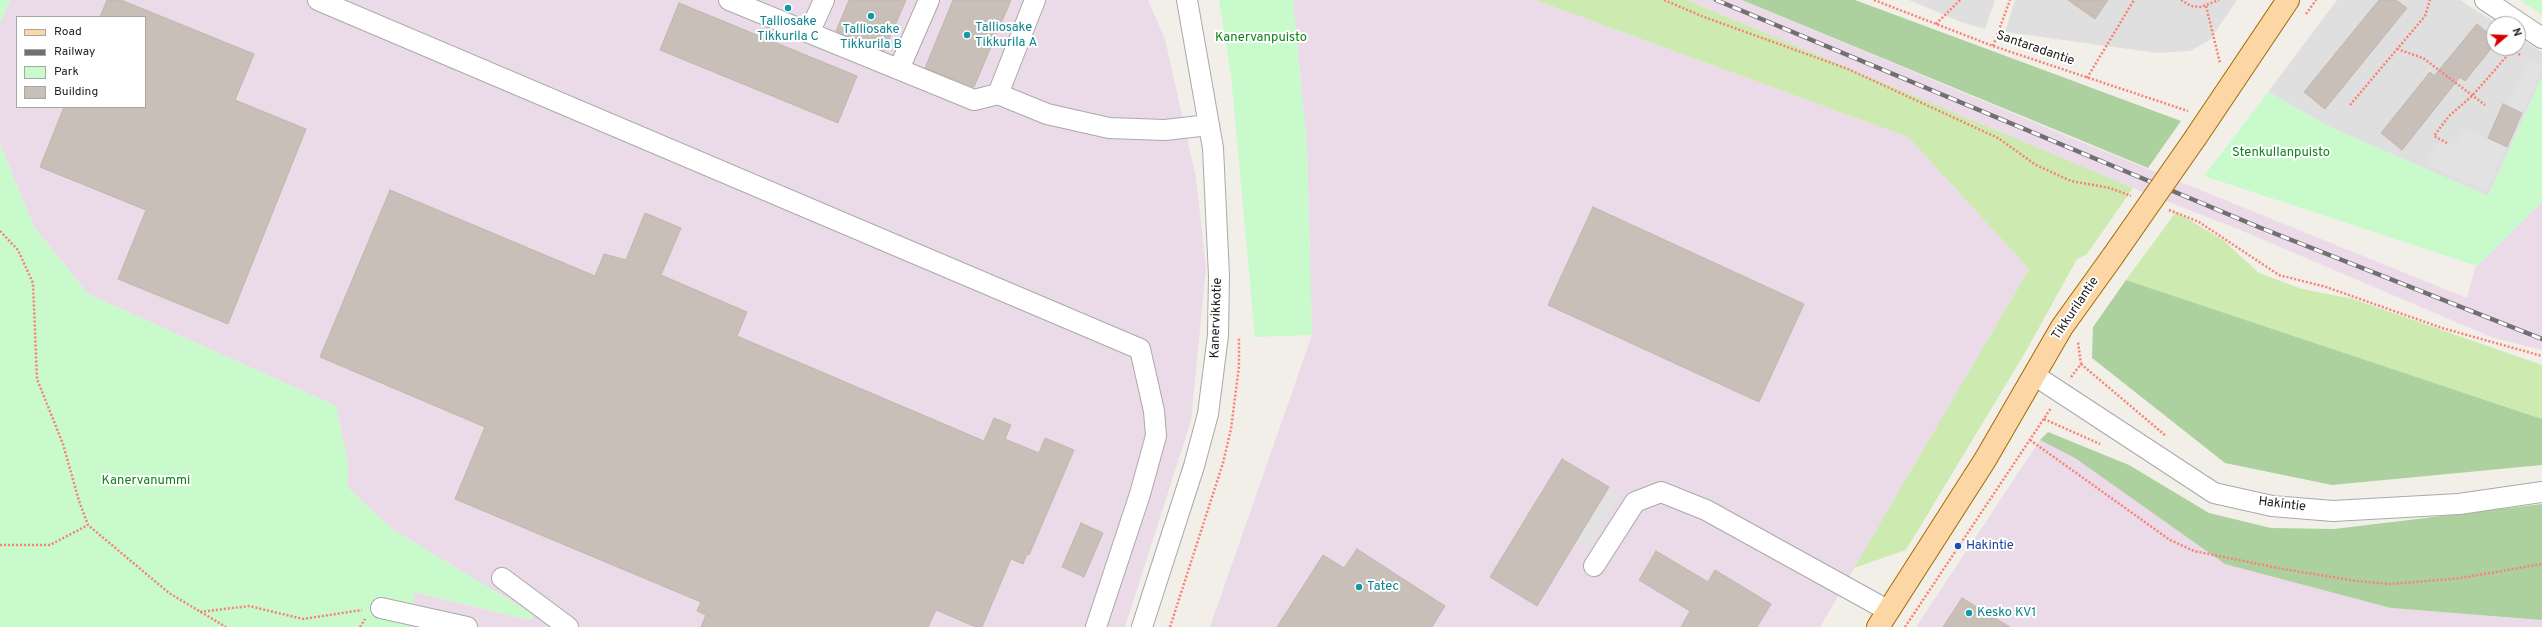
<!DOCTYPE html>
<html>
<head>
<meta charset="utf-8">
<style>
	body { margin:0 }
	#map { position:relative; width:2542px; height:627px; overflow:hidden; background:#f2efe9; font-family:Overpass,sans-serif }
	canvas { display:block }
	.legend { position:absolute; left:16px; top:16px; width:130px; height:92px; box-sizing:border-box; background:#fff; border:1px solid #a7a7a7; margin:0; padding:5px 7px; list-style:none; font-size:12px; color:#222 }
	.legend li { display:flex; align-items:center; gap:8px; height:20px }
	.legend b { width:20px; border:1px solid #a7a7a7 }
	.north { position:absolute; left:2486px; top:16px; width:40px; height:40px; box-sizing:border-box; background:#fff; border:1px solid #a7a7a7; border-radius:50%; rotate:71deg; font-size:11px; font-weight:700; line-height:16px; text-align:center; color:#222 }
	.north::after { content:''; display:block; margin:auto; width:14px; height:18px; background:#d40000; clip-path:polygon(50% 0,100% 100%,50% 72%,0 100%) }
</style>
</head>
<body>
<div id="map">
<canvas width="2542" height="627"></canvas>
<ul class="legend">
<li><b style="height:5px;background:#fcd6a4"></b>Road</li>
<li><b style="height:5px;background:#707070"></b>Railway</li>
<li><b style="height:11px;background:#c8facc"></b>Park</li>
<li><b style="height:11px;background:#c7bfb8"></b>Building</li>
</ul>
<div class="north">N</div>
</div>
<script>
const context = document.querySelector('canvas').getContext('2d');
context.lineJoin = 'round';
function paint(path, color) {
  context.fillStyle = color;
  context.fill(path, 'evenodd');
}
function poly(rows) {
  const path = new Path2D();
  for (const r of rows) {
    path.moveTo(r[0], r[1]);
    for (let i = 2; i < r.length; i += 2) path.lineTo(r[i], r[i + 1]);
  }
  return path;
}
function trace(path, color, width, dash) {
  context.strokeStyle = color;
  context.lineWidth = width;
  context.lineCap = dash ? 'butt' : 'round';
  context.setLineDash(dash || []);
  context.stroke(path);
}
function write(font, color, halo, rows, align = 'center') {
  context.font = font + ' Overpass,sans-serif';
  context.lineWidth = 4;
  context.setLineDash([]);
  context.textBaseline = 'middle';
  context.strokeStyle = halo;
  context.fillStyle = color;
  for (const [text, x, y, turn = 0] of rows) {
    context.save();
    context.translate(x, y);
    context.rotate((+turn || 0) * Math.PI / 180);
    context.textAlign = isNaN(turn) ? turn : align;
    if (halo) context.strokeText(text, 0, 0);
    context.fillText(text, 0, 0);
    context.restore();
  }
}
const residential = poly([
	[1909,0,1995,0,1985,29,1961,22],
	[2015,0,2237,0,2210,40,2190,51,2158,53,2005,32],
	[2337,0,2460,0,2498,24,2494,24,2494,48,2518,48,2518,37,2542,52,2542,77,2488,196,2332,128,2268,92]
]);
const industrial = poly([
	[10,0,1148,0,1165,39,1196,178,1206,268,1191,421,1125,627,408,627,414,592,530,620,534,615,392,529,348,488,348,463,336,406,88,294,34,227,0,144,0,23],
	[17,17,145,17,145,107,17,107],
	[1293,0,1535,0,1908,137,2029,269,1820,627,1210,627,1312,335,1307,146],
	[1687,0,1742,0,2069,137,2467,298,2475,268,2542,202,2542,350,2491,337,2245,232,2105,177],
	[2040,440,2391,608,2542,620,2542,627,1916,627]
]);
const grass = poly([
	[1535,0,1687,0,2133,188,2087,254,2077,259,2026,351,1906,550,1854,568,2029,269,1908,137],
	[2176,212,2223,240,2259,273,2302,289,2353,299,2542,365,2542,419,2126,280]
]);
const forest = poly([
	[1742,0,1855,0,2181,121,2148,168],
	[2126,280,2542,419,2542,465,2332,485,2225,463,2092,358,2093,327],
	[2048,432,2129,465,2209,513,2271,528,2334,529,2542,504,2542,620,2391,608,2225,564,2075,458,2040,440]
]);
const park = poly([
	[0,0,10,0,0,23],
	[1219,0,1293,0,1307,146,1312,335,1255,337,1231,75],
	[2520,0,2542,0,2542,15],
	[2542,77,2542,202,2477,266,2204,176,2268,92,2332,128,2488,196],
	[0,144,34,227,88,294,336,406,348,463,348,488,392,529,534,615,530,620,415,592,408,627,0,627]
]);
const parking = poly([
	[2528,60,2542,66,2542,69,2522,113,2508,106],
	[2463,128,2507,147,2486,191,2426,164,2438,143,2457,143],
	[1609,487,1621,495,1588,550,1575,542]
]);
const building = poly([
	[107,0,121,0,254,54,235,100,306,129,228,324,118,279,146,210,40,167,64,107,145,107,145,17,100,17,107,0],
	[849,0,906,0,884,51,836,31,849,0],
	[953,0,1011,0,974,87,925,68,953,0],
	[2068,0,2108,0,2095,19,2068,0],
	[2379,0,2396,0,2407,8,2325,109,2304,92,2379,0],
	[679,3,857,76,838,123,660,50,679,3],
	[2477,24,2494,38,2494,45,2465,81,2460,77,2402,150,2381,133,2430,72,2434,76,2477,24],
	[2503,104,2522,113,2507,147,2488,138,2503,104],
	[390,190,595,276,604,254,626,260,645,213,681,228,661,275,747,312,737,336,984,441,994,418,1011,425,1005,439,1039,453,1045,438,1074,450,1029,555,1027,554,1023,564,1011,559,982,627,976,627,936,610,928,627,701,627,706,615,697,611,701,602,455,499,485,427,320,357,390,190],
	[1593,207,1804,304,1759,402,1548,305,1593,207],
	[1562,459,1609,487,1537,606,1490,577,1562,459],
	[1081,523,1103,533,1084,577,1062,567,1081,523],
	[1357,549,1445,606,1432,627,1277,627,1323,555,1344,568,1357,549],
	[1656,551,1708,582,1715,570,1771,604,1757,627,1681,627,1690,611,1639,580,1656,551],
	[1962,598,2010,627,1943,627,1962,598]
]);
const path = poly([
	[1664,0,1704,17,1848,69,1998,138,2036,165,2071,181,2110,188,2131,196],
	[1874,0,1993,46,2188,111],
	[2181,0,2191,6,2201,7,2219,0],
	[2206,6,2220,63],
	[2306,14,2316,0],
	[1936,24,1960,0],
	[1993,46,2010,0],
	[2397,49,2423,58,2485,105],
	[2087,78,2134,0],
	[2350,105,2425,16,2430,0],
	[2447,143,2434,136,2449,116,2472,96,2513,49,2520,55],
	[2169,210,2199,222,2279,275,2326,287,2442,328,2542,356],
	[0,231,18,250,33,283,37,379,63,444,79,501,88,525,169,593,226,627],
	[2081,364,2166,436],
	[2071,377,2081,364,2078,342],
	[2044,419,2100,444],
	[2030,440,2170,540,2194,551,2283,569,2357,581,2390,584,2461,578,2542,564],
	[0,545,50,545,88,525],
	[200,612,249,606,303,619,362,610],
	[360,627,365,619],
	[1170,627,1223,463,1231,429,1239,366,1239,338],
	[1905,627,2051,408]
]);
const minor = poly([
	[318,0,1140,349,1154,411,1156,436,1140,494,1096,627],
	[729,0,974,100,998,94],
	[1035,0,998,94,1047,114,1109,128,1165,130,1209,125],
	[2485,0,2542,38],
	[809,33,824,0],
	[899,69,929,0],
	[2034,375,2214,493,2272,506,2333,511,2459,504,2542,492],
	[1594,566,1635,502,1661,492,1706,510,1889,611],
	[502,578,568,627],
	[381,608,467,627],
	[1142,627,1194,466,1208,414,1218,335,1219,276,1213,148,1187,0]
]);
const major = poly([
	[2196,137,2288,0],
	[1878,627,1985,460,2062,327,2113,256]
]);
const rail = poly([
	[1716,0,2261,228,2542,339]
]);
const majorBridge = poly([
	[2113,256,2196,137]
]);
const markers = [
	[788,8,4,"#0f9aa8"],
	[871,16,4,"#0f9aa8"],
	[967,35,4,"#0f9aa8"],
	[1958,546,4,"#1a4fb4"],
	[1359,587,4,"#0f9aa8"],
	[1969,613,4,"#0f9aa8"]
];
const cultureNames = [
	["Talliosake",788,22,"center"],
	["Tikkurila C",788,37,"center"],
	["Talliosake",975,28],
	["Tikkurila A",975,43],
	["Talliosake",871,30,"center"],
	["Tikkurila B",871,45,"center"],
	["Tatec",1367,587],
	["Kesko KV1",1977,613]
];
const parkNames = [
	["Kanervanpuisto",1261,38],
	["Stenkullanpuisto",2281,153],
	["Kanervanummi",146,481]
];
const streetNames = [
	["Santaradantie",2035,49,19],
	["Tikkurilantie",2076,309,-56],
	["Kanervikkotie",1217,318,-88],
	["Hakintie",2282,505,7]
];
const transitNames = [
	["Hakintie",1966,546]
];
paint(residential, '#e0dfdf');
paint(industrial, '#ebdbe8');
paint(grass, '#cdebb0');
paint(forest, '#add19e');
paint(park, '#c8facc');
paint(parking, '#e2e2e2');
paint(building, '#c7bfb8');
trace(building, '#c4b6ab', 1);
trace(minor, '#a9a9a9', 22);
trace(major, '#a06b00', 24);
trace(path, '#fa8072', 2.5, [2, 2]);
trace(minor, '#fff', 20);
trace(major, '#fcd6a4', 22);
trace(rail, '#707070', 4.5);
trace(rail, '#fff', 3, [9]);
trace(majorBridge, '#a06b00', 24, []);
trace(majorBridge, '#fcd6a4', 22);
for (const [x, y, r, color] of markers) {
  const dot = new Path2D();
  dot.arc(x, y, r, 0, 2 * Math.PI);
  context.fillStyle = color;
  context.fill(dot);
  trace(dot, '#fff', 1.5);
}
write('13px', '#0d838f', '#fff', cultureNames, 'left');
write('13px', '#0c8416', '#fff', parkNames);
write('13px', '#222', '#fff', streetNames);
write('13px', '#164399', '#fff', transitNames, 'left');
</script>
</body>
</html>
